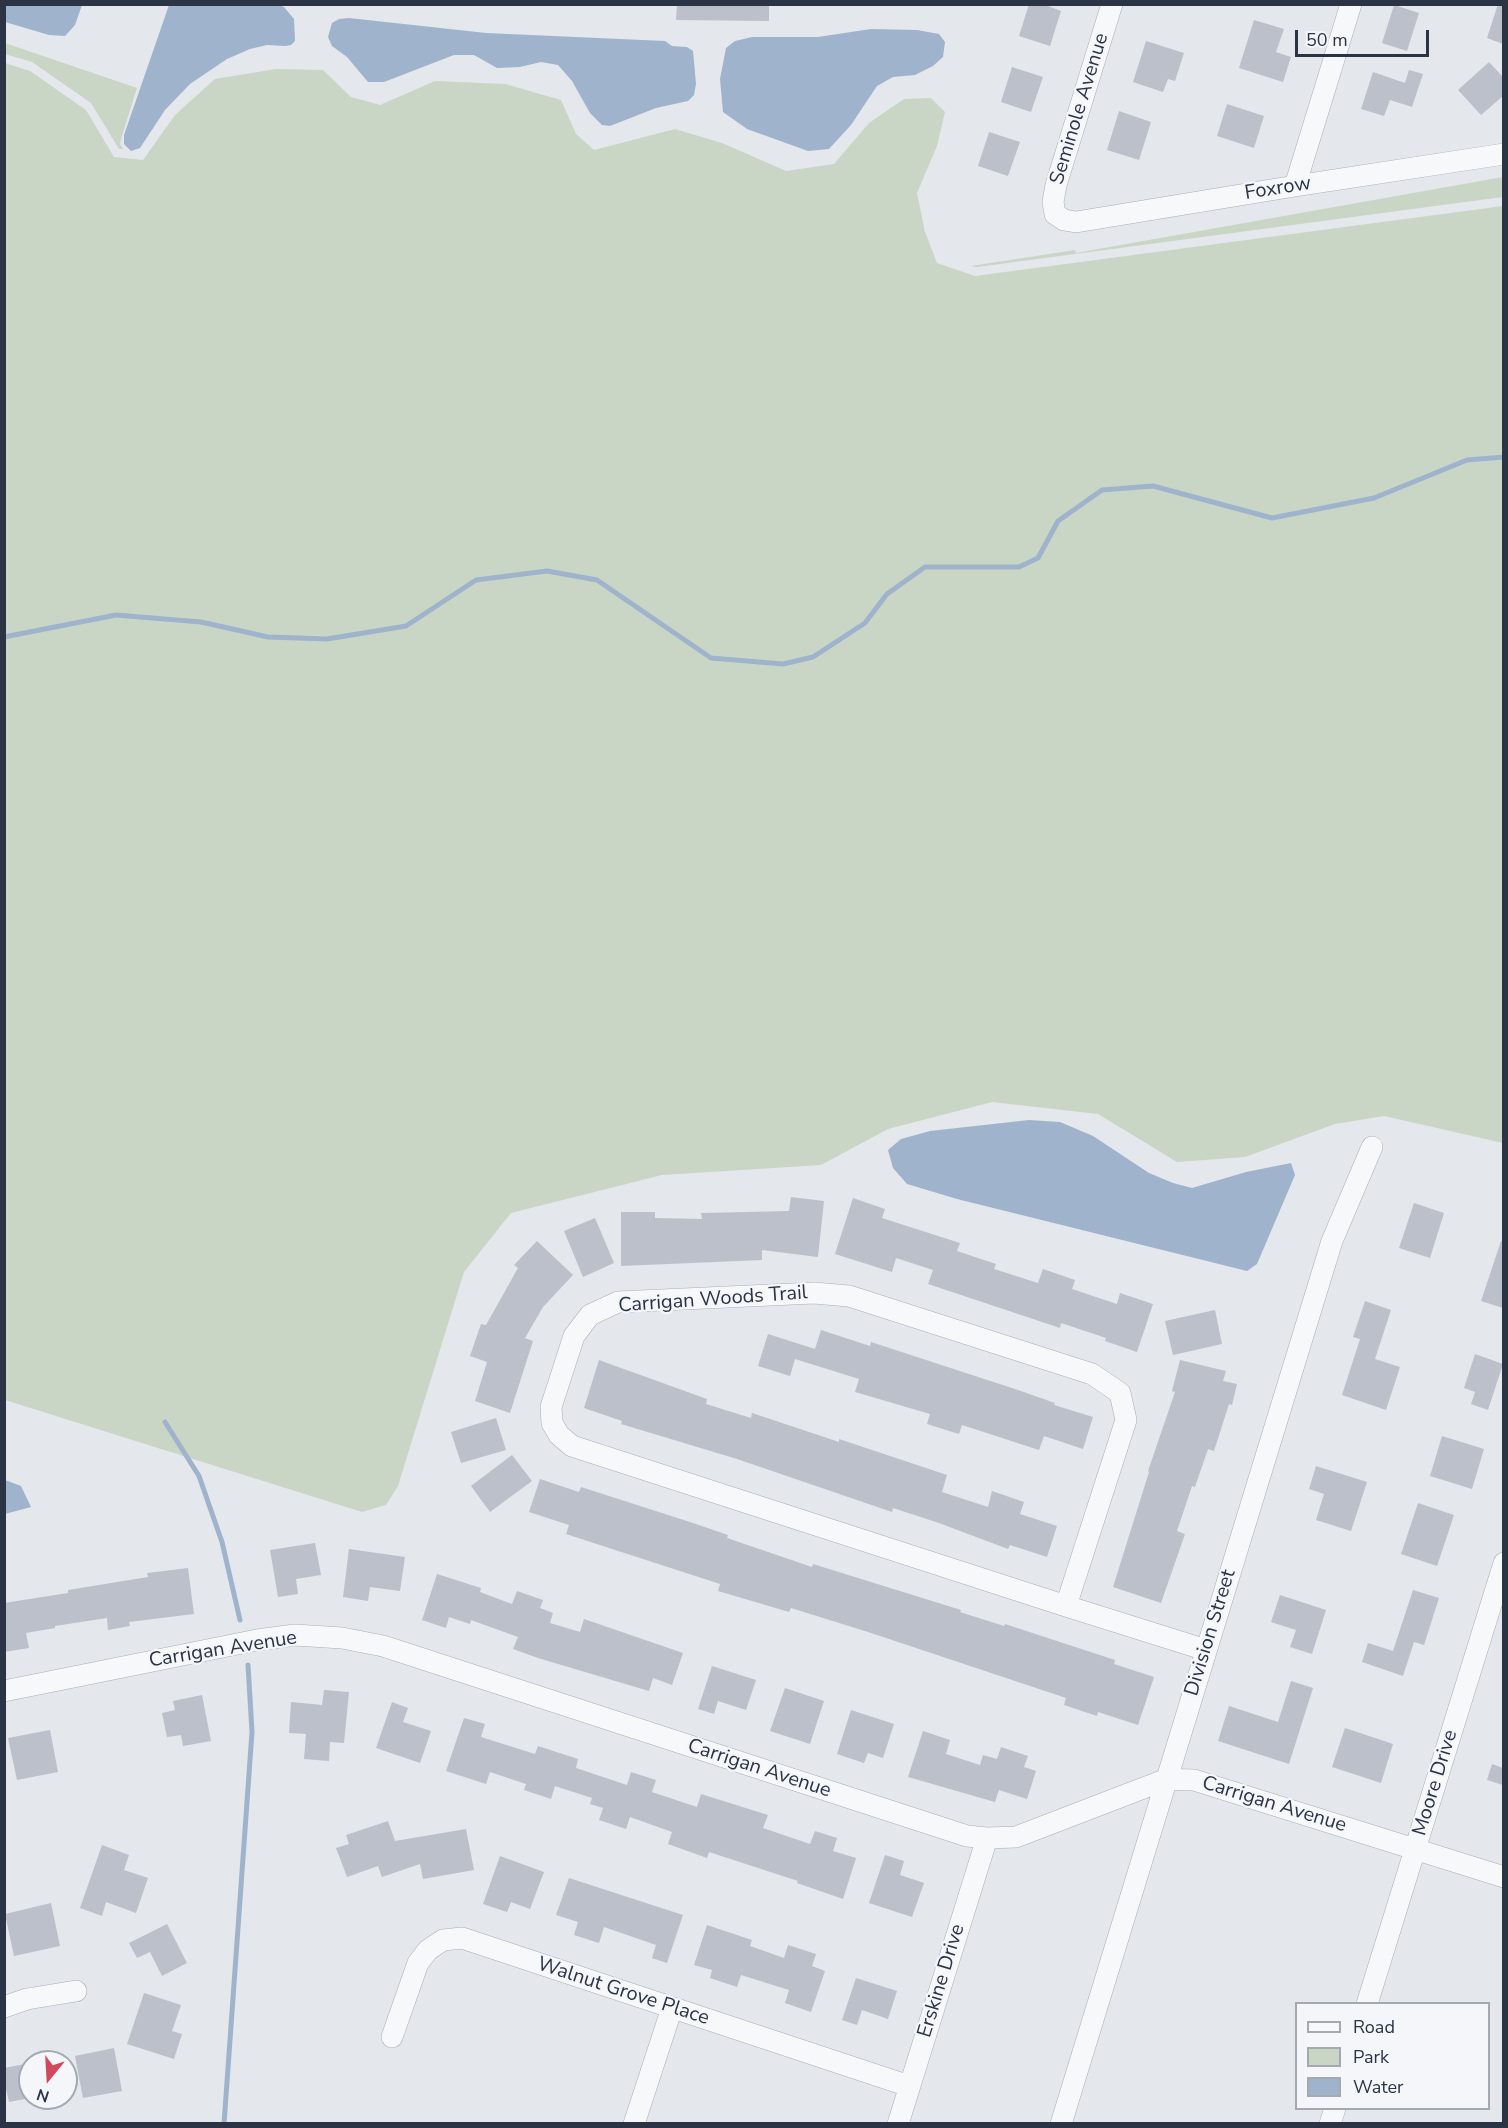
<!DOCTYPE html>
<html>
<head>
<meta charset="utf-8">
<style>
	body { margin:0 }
	#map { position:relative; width:1508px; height:2128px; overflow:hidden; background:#e4e7ec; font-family:"Nunito Sans",sans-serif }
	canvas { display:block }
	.frame { position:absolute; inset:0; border:6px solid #2b3445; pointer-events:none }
	.legend { position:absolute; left:1295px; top:2002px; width:195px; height:108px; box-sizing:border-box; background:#f4f6f9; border:2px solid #a4a8b1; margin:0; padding:8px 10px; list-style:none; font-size:18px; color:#2b3445 }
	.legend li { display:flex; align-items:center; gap:12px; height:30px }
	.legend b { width:30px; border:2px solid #a4a8b1 }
	.north { position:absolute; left:18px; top:2050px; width:60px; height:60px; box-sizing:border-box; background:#f4f6f9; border:2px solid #a4a8b1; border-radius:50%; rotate:198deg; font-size:16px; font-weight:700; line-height:24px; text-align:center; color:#2b3445 }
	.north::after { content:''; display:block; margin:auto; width:21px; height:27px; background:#d1495b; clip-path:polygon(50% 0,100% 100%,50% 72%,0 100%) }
	.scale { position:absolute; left:1295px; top:30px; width:134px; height:27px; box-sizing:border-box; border:3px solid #2b3445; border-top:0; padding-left:8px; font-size:18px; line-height:21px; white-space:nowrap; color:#2b3445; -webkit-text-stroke:4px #f4f6f9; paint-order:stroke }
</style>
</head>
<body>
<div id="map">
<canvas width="1508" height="2128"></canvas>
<div class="frame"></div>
<ul class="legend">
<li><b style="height:8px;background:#f7f8fa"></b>Road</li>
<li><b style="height:16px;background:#c9d6c5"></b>Park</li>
<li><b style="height:16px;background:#9fb4cc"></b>Water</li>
</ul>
<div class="north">N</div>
<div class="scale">50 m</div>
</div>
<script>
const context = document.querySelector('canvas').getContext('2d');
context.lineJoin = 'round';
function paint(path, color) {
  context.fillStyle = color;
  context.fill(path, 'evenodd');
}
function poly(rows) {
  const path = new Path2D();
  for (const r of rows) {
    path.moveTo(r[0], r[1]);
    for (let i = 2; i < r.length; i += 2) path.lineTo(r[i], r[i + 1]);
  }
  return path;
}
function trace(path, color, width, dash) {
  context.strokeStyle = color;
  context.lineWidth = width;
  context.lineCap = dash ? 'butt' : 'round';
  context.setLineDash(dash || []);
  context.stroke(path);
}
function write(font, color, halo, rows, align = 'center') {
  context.font = font + ' "Nunito Sans",sans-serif';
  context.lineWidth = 4.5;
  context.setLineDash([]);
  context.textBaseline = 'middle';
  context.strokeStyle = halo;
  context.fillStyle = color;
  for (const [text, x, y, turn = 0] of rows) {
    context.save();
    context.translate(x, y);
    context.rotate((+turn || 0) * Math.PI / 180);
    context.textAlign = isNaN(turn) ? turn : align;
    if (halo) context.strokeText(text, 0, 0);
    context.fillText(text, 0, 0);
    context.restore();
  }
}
const green = poly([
	[5,43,137,88,121,139,120,144,123,149,119,149,91,103,32,62,5,54],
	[5,63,30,71,86,110,114,157,143,160,175,115,215,79,276,69,323,70,351,97,380,105,435,81,505,84,561,100,576,134,594,150,675,129,722,143,786,171,834,164,869,123,904,99,931,98,945,112,937,146,917,193,925,232,937,263,975,276,1503,206,1503,1143,1384,1116,1335,1124,1245,1157,1177,1162,1098,1114,992,1102,888,1129,821,1165,662,1175,511,1213,464,1272,398,1486,386,1505,362,1512,5,1400],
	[1503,177,1503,197,977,267,971,266,1075,250,1076,253]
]);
const water = poly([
	[4,5,5,4,82,5,75,25,65,36,49,35,5,22],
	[169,5,279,5,284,7,294,19,295,41,291,45,285,46,267,45,250,49,227,59,190,84,165,110,140,148,131,151,124,144,124,135],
	[349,18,486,33,665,41,672,46,687,47,693,51,696,84,694,95,688,101,656,108,610,126,602,125,590,113,572,81,558,65,541,62,520,67,497,68,474,55,454,55,384,82,368,82,347,57,332,46,328,37,332,23,339,19],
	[871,29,917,30,939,34,945,42,943,57,933,66,915,75,893,77,877,86,851,125,829,149,808,151,747,129,723,112,720,79,726,48,735,41,752,37,818,37],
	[1029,1120,1060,1122,1093,1136,1149,1173,1173,1183,1192,1188,1246,1172,1291,1163,1295,1175,1257,1264,1247,1271,957,1199,907,1184,893,1168,888,1150,901,1139,930,1131],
	[5,1480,21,1486,31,1507,5,1514]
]);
const stream = poly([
	[4,637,116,615,201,622,268,637,327,639,406,626,476,580,547,571,597,580,711,658,783,664,813,657,865,623,887,594,925,567,1019,567,1038,558,1058,521,1102,490,1153,486,1272,518,1374,498,1467,460,1504,457],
	[165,1422,199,1476,222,1542,240,1620],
	[224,2124,252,1732,248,1665]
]);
const building = poly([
	[677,4,769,4,769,21,676,20],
	[1029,4,1043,4,1061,11,1050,46,1019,36],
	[1498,4,1503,4,1503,44,1487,38],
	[1394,5,1419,13,1407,51,1382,43],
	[1254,20,1284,29,1276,52,1291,57,1283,82,1239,68],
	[1146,41,1184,53,1175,81,1168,79,1163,92,1133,82],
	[1489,62,1503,77,1503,96,1481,115,1458,90],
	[1012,67,1043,77,1031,112,1001,102],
	[1409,70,1423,74,1412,107,1390,100,1384,116,1361,109,1373,72,1405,83],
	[1227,104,1264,116,1254,148,1217,136],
	[1119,111,1151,122,1139,160,1107,150],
	[989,132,1020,142,1008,176,978,166],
	[791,1197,824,1201,818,1257,762,1250,762,1260,621,1266,621,1212,655,1212,655,1218,702,1219,701,1213,789,1211],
	[853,1198,885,1209,882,1218,960,1243,957,1251,996,1264,994,1269,1038,1283,1043,1269,1075,1280,1072,1289,1117,1304,1120,1293,1153,1304,1137,1352,1105,1341,1106,1338,1061,1323,1060,1328,928,1284,933,1270,896,1258,892,1272,835,1254],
	[1414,1203,1444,1213,1430,1258,1399,1248],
	[595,1218,614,1263,583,1277,564,1231],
	[537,1241,573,1275,543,1307,525,1338,533,1341,510,1413,475,1401,487,1362,470,1356,481,1324,486,1325,518,1268,514,1265],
	[1501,1241,1503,1242,1503,1308,1481,1301],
	[1365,1301,1391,1310,1375,1359,1400,1367,1386,1410,1342,1395,1360,1339,1353,1337],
	[1215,1310,1222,1344,1173,1355,1165,1321],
	[821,1330,870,1346,871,1342,1018,1390,1055,1403,1054,1405,1093,1417,1083,1449,1044,1436,1039,1450,962,1425,959,1434,927,1424,930,1414,855,1392,859,1379,795,1359,790,1376,758,1366,768,1334,815,1349],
	[1475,1354,1503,1364,1488,1410,1471,1404,1475,1392,1464,1388],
	[599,1360,707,1399,706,1404,751,1418,752,1413,839,1442,839,1439,947,1475,942,1492,988,1507,992,1491,1024,1502,1020,1514,1057,1526,1047,1557,1010,1545,1008,1549,939,1523,893,1508,892,1512,737,1459,621,1424,622,1421,584,1408],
	[1180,1360,1226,1371,1223,1381,1237,1384,1232,1405,1229,1404,1214,1451,1208,1449,1195,1487,1192,1486,1177,1531,1185,1534,1161,1603,1113,1587,1149,1472,1148,1471,1175,1392,1172,1391],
	[496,1418,506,1450,461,1463,451,1432],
	[1442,1436,1484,1449,1472,1489,1430,1476],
	[512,1455,532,1481,490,1512,471,1486],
	[1316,1466,1367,1482,1351,1531,1316,1520,1324,1494,1309,1489],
	[540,1479,579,1492,581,1487,690,1522,728,1535,727,1538,812,1567,813,1564,961,1610,960,1612,1004,1626,1005,1624,1115,1660,1114,1664,1154,1677,1138,1725,1098,1712,1097,1716,1064,1705,1066,1698,868,1632,791,1608,789,1612,718,1591,720,1584,566,1534,569,1525,529,1512],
	[1418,1503,1454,1515,1437,1566,1401,1554],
	[315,1543,321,1575,296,1579,298,1594,278,1597,270,1550],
	[349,1549,405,1557,400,1591,370,1587,368,1601,343,1597],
	[188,1568,194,1614,129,1622,130,1626,108,1630,107,1618,55,1626,55,1628,26,1633,29,1648,4,1652,4,1603,68,1593,68,1590,148,1577,147,1573],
	[437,1574,481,1588,480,1592,512,1604,517,1591,543,1600,540,1608,553,1613,550,1623,580,1632,584,1619,683,1653,672,1685,653,1678,649,1691,538,1658,513,1649,518,1637,471,1620,470,1624,449,1617,446,1628,422,1620],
	[1413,1590,1439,1598,1424,1645,1414,1642,1403,1676,1362,1662,1368,1643,1393,1651],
	[1280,1595,1326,1610,1312,1654,1290,1647,1296,1630,1271,1622],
	[712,1666,756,1680,746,1710,718,1701,714,1714,698,1709],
	[1291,1681,1313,1688,1289,1764,1218,1741,1229,1706,1278,1722],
	[785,1688,824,1701,810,1744,770,1731],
	[324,1690,349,1692,344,1743,330,1742,329,1761,304,1759,306,1734,289,1733,291,1702,322,1705],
	[202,1695,211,1741,183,1746,181,1735,167,1737,162,1713,175,1710,173,1701],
	[392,1702,408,1708,403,1722,431,1731,420,1763,376,1748],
	[851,1710,894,1724,883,1758,868,1753,864,1763,837,1754],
	[464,1718,485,1724,481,1737,535,1754,538,1746,578,1759,576,1768,627,1785,631,1772,656,1780,652,1792,697,1807,701,1794,768,1815,763,1828,810,1844,815,1831,837,1838,833,1851,856,1858,843,1899,797,1883,798,1881,709,1852,707,1858,668,1844,672,1832,630,1817,626,1829,599,1820,603,1808,590,1804,592,1798,555,1786,551,1799,524,1790,526,1784,490,1772,486,1784,446,1771],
	[1345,1728,1393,1744,1381,1783,1332,1767],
	[50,1730,58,1772,17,1780,8,1738],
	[923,1731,950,1740,946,1754,980,1765,983,1755,997,1759,1001,1747,1028,1756,1024,1767,1036,1771,1027,1799,999,1790,995,1802,908,1777],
	[1492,1764,1503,1768,1503,1785,1487,1780],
	[388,1821,395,1841,466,1829,474,1870,423,1879,420,1864,382,1877,378,1866,347,1877,336,1848,349,1844,346,1835],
	[102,1845,129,1855,124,1870,148,1878,136,1913,106,1902,102,1916,80,1908],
	[885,1855,904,1861,900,1875,924,1883,912,1917,869,1903],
	[500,1856,544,1872,530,1909,511,1902,507,1912,483,1904],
	[569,1878,683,1915,667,1963,652,1958,656,1945,604,1927,599,1943,574,1935,578,1922,556,1915],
	[51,1903,60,1946,14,1956,5,1914],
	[167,1924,187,1963,162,1976,150,1952,137,1958,129,1943],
	[707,1925,752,1940,750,1946,784,1958,788,1945,816,1954,812,1966,825,1971,811,2012,785,2003,789,1990,741,1975,737,1987,710,1978,712,1970,694,1965],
	[856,1978,897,1991,888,2019,862,2010,857,2025,842,2020],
	[144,1993,181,2005,172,2031,182,2034,174,2059,127,2044],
	[114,2048,122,2091,83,2098,75,2056],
	[30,2063,30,2098,9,2102,4,2080,4,2068]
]);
const street = poly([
	[1112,4,1056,185,1053,202,1055,214,1064,220,1076,222,1295,186,1504,154],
	[1295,186,1351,4],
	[814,1293,849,1296,1092,1374,1120,1393,1126,1420,1066,1606,572,1446,559,1435,552,1423,551,1407,574,1336,590,1315,618,1302,814,1293],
	[1066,1606,1206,1650],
	[4,1691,257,1640,295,1635,342,1638,383,1646,967,1836,987,1838,1016,1837,1167,1779,1194,1780,1504,1877],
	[1367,2004,1504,1563],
	[4,2007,27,1999,76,1991],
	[392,2037,418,1963,428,1950,443,1940,462,1938,909,2086],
	[634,2124,672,2008],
	[898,2124,987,1838],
	[1061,2124,1332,1241,1372,1147],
	[1330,2124,1335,2108]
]);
const streetNames = [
	["Seminole Avenue",1080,109,-73],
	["Foxrow",1278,189,-9],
	["Carrigan Woods Trail",713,1300,-4],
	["Division Street",1211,1633,-73],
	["Carrigan Avenue",223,1650,-9],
	["Carrigan Avenue",759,1769,18],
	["Moore Drive",1436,1783,-73],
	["Carrigan Avenue",1274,1805,17],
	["Erskine Drive",942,1981,-73],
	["Walnut Grove Place",623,1992,18]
];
paint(green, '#c9d6c5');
paint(water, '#9fb4cc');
trace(stream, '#9fb4cc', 5);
paint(building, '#bbc0ca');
trace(street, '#a9aeb7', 22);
trace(street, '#f7f8fa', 21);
write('20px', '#2b3445', '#f4f6f9', streetNames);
</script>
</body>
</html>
